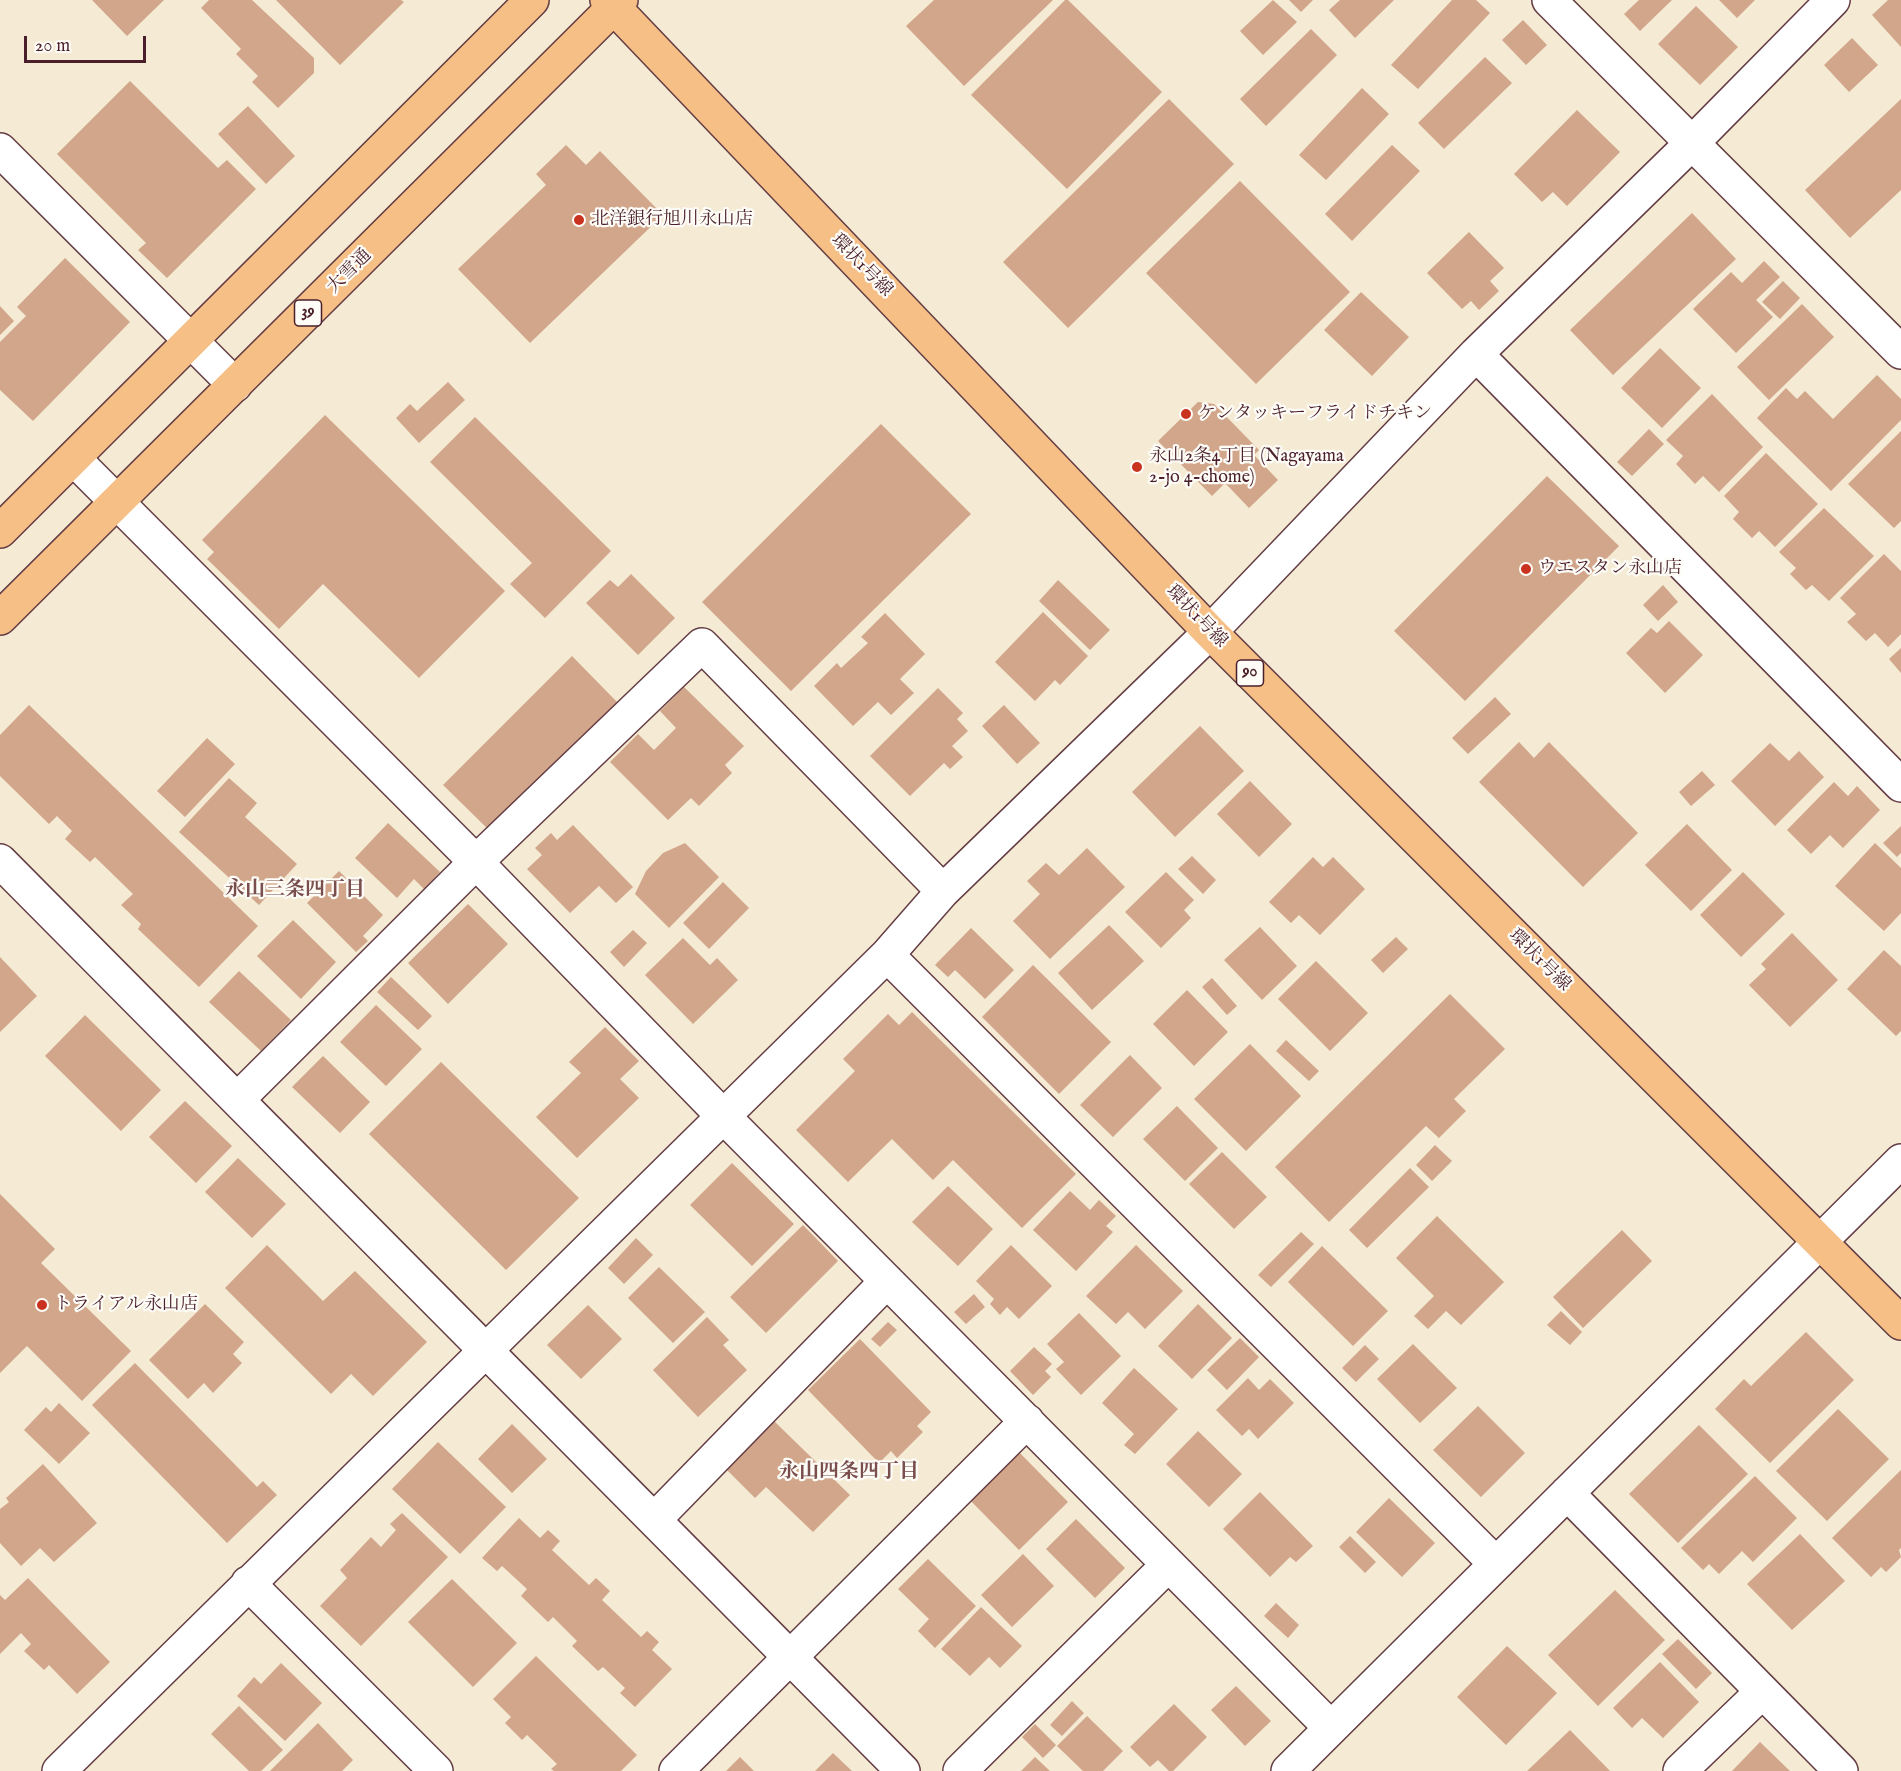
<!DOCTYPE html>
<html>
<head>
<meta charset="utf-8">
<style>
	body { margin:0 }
	#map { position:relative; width:1901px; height:1771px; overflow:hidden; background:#f5ead4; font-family:"IM FELL English",serif }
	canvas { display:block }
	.scale { position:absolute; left:24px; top:36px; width:122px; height:27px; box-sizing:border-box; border:3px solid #4a1f2b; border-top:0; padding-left:8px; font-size:18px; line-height:21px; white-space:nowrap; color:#4a1f2b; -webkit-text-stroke:4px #fdfcf7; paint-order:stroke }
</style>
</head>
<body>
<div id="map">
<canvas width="1901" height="1771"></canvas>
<div class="scale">20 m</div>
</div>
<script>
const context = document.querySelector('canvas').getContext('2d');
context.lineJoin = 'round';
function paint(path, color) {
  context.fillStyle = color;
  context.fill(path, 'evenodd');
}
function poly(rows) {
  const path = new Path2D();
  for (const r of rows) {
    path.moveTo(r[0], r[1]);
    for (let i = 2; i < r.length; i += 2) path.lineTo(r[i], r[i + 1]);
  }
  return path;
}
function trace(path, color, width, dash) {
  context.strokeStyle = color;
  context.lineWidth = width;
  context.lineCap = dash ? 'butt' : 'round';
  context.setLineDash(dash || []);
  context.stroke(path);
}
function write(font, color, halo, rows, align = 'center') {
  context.font = font + ' "IM FELL English","Noto Serif JP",serif';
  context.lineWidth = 4.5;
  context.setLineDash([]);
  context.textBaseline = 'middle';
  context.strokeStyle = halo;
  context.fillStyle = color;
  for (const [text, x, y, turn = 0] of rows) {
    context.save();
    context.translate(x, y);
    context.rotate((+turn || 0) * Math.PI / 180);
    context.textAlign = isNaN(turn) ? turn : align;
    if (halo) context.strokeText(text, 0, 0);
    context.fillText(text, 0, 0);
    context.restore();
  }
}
const building = poly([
	[92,0,164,0,127,36],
	[209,0,252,0,314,58,314,73,278,108,252,82,258,76,236,54,241,49,201,8],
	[276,0,401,0,404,2,340,65],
	[934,0,1053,0,964,86,906,26],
	[1065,0,1068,0,1162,92,1067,189,971,95],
	[1273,0,1297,22,1263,55,1240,31],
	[1289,0,1313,0,1301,12],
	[1340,0,1394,0,1355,38,1329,10],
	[1452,0,1476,0,1490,13,1418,89,1391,65],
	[1639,0,1672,0,1640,31,1624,14],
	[1719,0,1755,0,1737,18],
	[1888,0,1901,0,1901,47,1872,15],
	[1696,6,1738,47,1700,85,1658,44],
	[1523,20,1547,45,1526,65,1502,40],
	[1311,29,1337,55,1266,126,1240,99],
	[1852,38,1878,65,1849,92,1824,65],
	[1485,57,1512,83,1444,149,1418,123],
	[130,81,218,168,227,160,256,189,167,278,138,250,146,243,57,154],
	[1362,88,1389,114,1326,180,1299,155],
	[1169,99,1234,164,1068,328,1003,262],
	[1901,99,1901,190,1850,238,1805,190],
	[248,106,295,156,266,184,218,134],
	[1577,110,1620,152,1567,206,1553,192,1542,202,1514,174],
	[566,145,586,165,600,151,663,215,530,343,458,269,546,185,536,174],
	[1392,145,1420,171,1352,241,1325,214],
	[1240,181,1350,292,1256,384,1146,273],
	[1692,213,1736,259,1613,375,1570,330],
	[1469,232,1504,268,1490,281,1499,291,1479,310,1471,301,1462,309,1427,273],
	[65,258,130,322,33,421,0,390,0,342,26,316,17,307],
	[1764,261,1780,277,1756,300,1773,317,1736,353,1693,309,1731,272,1742,283],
	[1783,281,1800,298,1780,319,1762,302],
	[1361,292,1409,337,1372,376,1324,330],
	[1802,304,1834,337,1769,400,1737,367],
	[0,306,14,321,0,335],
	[1660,348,1701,388,1662,428,1621,388],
	[1877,375,1901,399,1901,420,1831,491,1757,418,1786,388,1797,399,1805,391,1833,419],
	[448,382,465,400,419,443,396,418,410,404,417,411],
	[1712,394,1763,447,1719,492,1703,476,1695,484,1676,464,1683,456,1666,440],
	[1198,402,1214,404,1259,450,1254,455,1278,480,1249,508,1225,483,1212,496,1158,441],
	[325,415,505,591,419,678,323,584,279,629,207,559,214,552,202,540],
	[475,417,611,551,545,618,510,584,532,563,430,462],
	[881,424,971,514,791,691,702,602],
	[1649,429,1664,444,1632,476,1617,462],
	[1901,431,1901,521,1894,528,1848,484],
	[1766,453,1818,504,1775,547,1759,531,1752,538,1733,519,1739,512,1724,496],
	[1547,476,1619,546,1465,701,1394,631],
	[1824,508,1874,556,1829,601,1812,585,1806,590,1790,574,1796,568,1779,552],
	[1884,554,1901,571,1901,634,1888,647,1875,633,1866,641,1847,622,1856,614,1840,598],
	[631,574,675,618,638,655,586,603,610,580,618,587],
	[1058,580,1110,630,1090,650,1039,601],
	[1663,585,1678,602,1658,621,1643,605],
	[1043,612,1088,656,1060,685,1055,680,1035,701,995,662],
	[885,613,925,654,900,679,914,693,891,715,878,702,853,726,814,686,837,663,841,668,868,643,861,637],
	[1669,621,1703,655,1665,693,1626,653,1651,628,1657,633],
	[1901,648,1901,673,1889,659],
	[572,656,618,703,490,831,443,785],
	[684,687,744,746,725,765,732,773,699,806,691,798,668,820,610,762,638,734,654,750,676,728,660,711],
	[938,688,963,713,957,719,968,731,952,746,963,757,950,769,944,763,910,796,870,756],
	[1495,697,1511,714,1468,754,1452,738],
	[29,705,258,926,199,987,138,929,141,924,121,905,133,894,95,857,90,862,65,839,72,831,57,816,49,824,0,776,0,735],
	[1004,705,1040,743,1017,764,982,726],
	[1200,726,1244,771,1175,837,1132,792],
	[207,738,235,764,185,817,157,791],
	[1519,742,1534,758,1549,742,1638,833,1583,887,1479,782],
	[1770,743,1789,761,1799,751,1824,777,1775,826,1731,781],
	[1702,771,1715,785,1691,806,1679,792],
	[229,778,257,803,245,817,297,864,259,905,179,832],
	[1250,781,1292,824,1259,857,1217,814],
	[1834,782,1848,796,1857,786,1880,810,1843,848,1830,835,1811,854,1787,830],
	[388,823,440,872,424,889,414,879,397,898,355,858],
	[1687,824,1732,870,1691,911,1645,865],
	[573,825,633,887,616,903,599,886,570,913,527,869,542,855,535,848,551,833,557,840],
	[1901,826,1901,853,1897,857,1883,843],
	[685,843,719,877,669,928,635,894,646,871,663,853],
	[1875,843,1901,868,1901,913,1884,931,1835,886],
	[1087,848,1125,887,1050,959,1013,921,1040,894,1027,881,1046,863,1059,875],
	[1192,856,1216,880,1203,894,1178,869],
	[1313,857,1323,867,1333,857,1365,889,1320,935,1299,915,1291,923,1269,902],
	[339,871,383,915,363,936,368,941,356,952,307,903],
	[1166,872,1194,900,1184,910,1191,918,1161,948,1125,912],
	[1743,872,1785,914,1741,957,1700,915],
	[723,882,749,908,709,949,683,923],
	[468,904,508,944,448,1004,408,963],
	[293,920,336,962,301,999,257,956],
	[1109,925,1144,961,1092,1010,1058,973],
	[1260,927,1297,966,1262,1000,1224,960],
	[971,928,1014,970,985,999,955,970,948,977,935,965],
	[633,930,647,943,624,967,610,952],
	[1792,933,1838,980,1790,1027,1749,985,1766,969,1761,964],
	[1396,937,1408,949,1383,973,1371,960],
	[683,938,710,965,717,958,738,980,693,1024,645,975],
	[1884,950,1901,966,1901,1031,1896,1036,1847,989],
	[0,957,37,996,0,1032],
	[1316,961,1368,1013,1330,1051,1278,999],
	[1033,965,1111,1042,1059,1094,982,1017],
	[239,971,291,1020,261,1051,209,1002],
	[391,977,432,1016,418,1030,377,992],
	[1212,978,1237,1006,1227,1015,1202,987],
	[1187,990,1228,1032,1194,1066,1153,1024],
	[1450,994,1505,1049,1454,1099,1466,1111,1439,1138,1426,1126,1329,1222,1275,1167],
	[376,1005,422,1049,386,1086,340,1042],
	[912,1012,1076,1174,1022,1228,953,1160,933,1180,892,1139,848,1182,796,1130,855,1071,843,1059,888,1014,899,1025],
	[85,1015,161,1090,121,1131,45,1056],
	[605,1027,639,1061,620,1079,639,1098,577,1158,536,1117,581,1073,569,1062],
	[1286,1040,1319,1071,1309,1081,1276,1051],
	[1250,1044,1301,1096,1246,1151,1194,1099],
	[1130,1055,1162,1088,1113,1137,1080,1105],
	[323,1056,370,1102,340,1133,292,1087],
	[441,1062,579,1198,506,1270,369,1134],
	[185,1101,232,1146,196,1183,149,1137],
	[1177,1106,1218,1148,1185,1181,1143,1139],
	[1435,1145,1452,1161,1432,1181,1416,1165],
	[1222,1152,1267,1197,1234,1229,1189,1184],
	[238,1158,286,1204,252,1238,205,1192],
	[732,1163,794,1224,752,1266,690,1205],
	[1410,1168,1429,1187,1367,1248,1349,1230],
	[948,1186,993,1229,958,1266,912,1222],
	[1070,1191,1090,1210,1099,1200,1116,1216,1106,1226,1113,1232,1076,1271,1033,1230],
	[0,1194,55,1249,41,1263,131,1351,82,1401,27,1346,0,1373],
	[1437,1216,1504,1282,1461,1325,1446,1311,1428,1329,1414,1316,1434,1296,1396,1258],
	[803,1225,838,1261,766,1333,730,1297],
	[1622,1230,1652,1261,1583,1328,1553,1297],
	[1301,1232,1314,1244,1271,1287,1258,1275],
	[636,1238,653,1255,624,1284,608,1268],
	[267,1245,323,1301,355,1271,427,1342,373,1396,351,1374,331,1394,225,1288],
	[1011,1245,1052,1286,1019,1319,1007,1307,1000,1315,990,1304,994,1299,976,1281],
	[1136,1245,1183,1291,1145,1329,1128,1312,1116,1324,1086,1296],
	[1322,1246,1388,1311,1353,1346,1288,1282],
	[659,1267,705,1312,673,1343,628,1298],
	[974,1294,985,1307,966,1324,954,1312],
	[205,1304,244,1342,233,1354,242,1363,213,1393,204,1383,188,1399,149,1360],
	[1198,1304,1232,1338,1192,1379,1158,1346],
	[588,1305,622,1339,581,1379,547,1345],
	[1561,1311,1582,1332,1570,1345,1547,1325],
	[1079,1313,1121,1356,1081,1395,1056,1369,1064,1362,1047,1344],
	[707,1317,729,1340,723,1345,747,1370,698,1417,653,1370],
	[888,1322,897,1330,880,1347,871,1339],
	[1806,1332,1854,1380,1770,1463,1715,1409,1744,1379,1751,1386],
	[1240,1338,1259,1357,1227,1390,1207,1370],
	[860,1339,931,1412,917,1426,923,1432,897,1458,891,1451,879,1463,808,1390],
	[1413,1344,1457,1388,1420,1423,1377,1379],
	[1365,1345,1379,1359,1356,1382,1342,1368],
	[1034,1347,1052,1364,1045,1371,1051,1377,1033,1395,1010,1371],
	[135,1363,257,1487,263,1481,277,1495,227,1543,92,1405],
	[1134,1368,1178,1409,1135,1454,1124,1445,1134,1434,1102,1403],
	[1248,1378,1259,1390,1270,1379,1294,1403,1258,1439,1249,1429,1242,1436,1216,1410],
	[59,1403,90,1433,59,1464,24,1430,46,1407,51,1412],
	[1478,1406,1525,1453,1481,1497,1433,1450],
	[1838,1409,1889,1459,1827,1521,1776,1471],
	[774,1421,850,1495,813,1532,766,1487,755,1498,726,1469],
	[512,1424,547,1459,512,1493,478,1459],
	[1699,1425,1748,1474,1678,1543,1629,1494],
	[1198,1431,1242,1474,1209,1507,1166,1464],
	[438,1442,506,1507,460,1554,392,1489],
	[1016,1449,1068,1502,1019,1550,967,1497],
	[43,1464,97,1523,54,1562,40,1548,21,1566,0,1543,0,1509,9,1502,6,1498],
	[1901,1470,1901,1548,1899,1550,1901,1557,1886,1572,1881,1567,1871,1577,1832,1538],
	[1755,1476,1797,1518,1753,1562,1742,1551,1719,1574,1709,1564,1703,1570,1681,1548],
	[1260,1492,1313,1546,1296,1562,1290,1557,1270,1577,1223,1529],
	[1389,1498,1435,1543,1402,1577,1356,1532],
	[402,1513,448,1557,361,1646,320,1606,347,1578,340,1570,371,1537,381,1547,396,1530,390,1524],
	[519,1518,540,1538,548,1530,560,1541,552,1550,589,1585,596,1578,610,1591,602,1600,641,1637,647,1631,659,1642,652,1650,672,1669,635,1707,620,1693,625,1688,603,1667,598,1671,572,1646,577,1641,553,1617,548,1622,521,1596,527,1589,502,1566,497,1571,482,1558],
	[1076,1519,1125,1568,1095,1598,1046,1549],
	[1800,1534,1845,1581,1792,1630,1747,1584],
	[1350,1536,1376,1562,1365,1573,1339,1547],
	[1023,1554,1054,1586,1012,1627,981,1595],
	[928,1559,976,1606,935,1648,918,1631,929,1619,898,1589],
	[28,1578,110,1662,77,1694,49,1665,44,1670,24,1651,31,1644,21,1633,0,1654,0,1595,5,1600],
	[452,1579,517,1643,473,1687,408,1622],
	[1615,1590,1665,1640,1598,1706,1548,1655],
	[1276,1603,1299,1625,1288,1638,1264,1616],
	[981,1607,1022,1646,1000,1668,989,1657,970,1676,941,1649],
	[1678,1639,1712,1673,1696,1689,1662,1654],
	[1507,1646,1557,1693,1506,1745,1457,1697],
	[536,1656,637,1755,621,1771,554,1771,551,1769,557,1764,527,1735,522,1740,505,1723,511,1717,493,1699],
	[1660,1662,1699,1702,1663,1738,1642,1718,1632,1728,1613,1708],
	[281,1663,322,1703,285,1741,237,1696,254,1677,261,1684],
	[1236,1686,1271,1721,1245,1746,1211,1710],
	[1072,1701,1084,1713,1062,1736,1050,1725],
	[1174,1704,1207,1737,1173,1771,1169,1771,1158,1760,1150,1767,1130,1747],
	[239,1706,283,1750,261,1771,249,1771,211,1734],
	[1087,1716,1123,1751,1103,1771,1083,1771,1057,1746],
	[318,1723,353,1760,342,1771,270,1771],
	[1035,1724,1056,1745,1043,1758,1022,1737],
	[1570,1730,1610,1771,1527,1771],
	[1760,1742,1790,1771,1732,1771],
	[833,1753,852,1771,815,1771],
	[740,1757,754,1771,726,1771],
	[1035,1757,1050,1771,1021,1771]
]);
const street = poly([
	[1549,0,1901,352],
	[0,150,235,385],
	[1476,354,1901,785],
	[74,459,476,862,722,1115,1331,1728],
	[0,861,903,1771],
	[887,955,1496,1564],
	[238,1099,476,862,702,645,943,891],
	[1567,1493,1841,1771],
	[654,1520,887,1281],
	[248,1583,436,1771],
	[59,1771,887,955,943,891,1210,632,1476,354,1691,144,1833,0],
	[676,1771,1027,1421],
	[960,1771,1168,1565],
	[1288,1771,1901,1161],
	[1680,1771,1762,1692]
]);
const primary = poly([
	[607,0,1210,632,1901,1323]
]);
const highway = poly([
	[0,531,532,0],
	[0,618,621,0]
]);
const markers = [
	[579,220,6,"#c8321e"],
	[1186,414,6,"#c8321e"],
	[1137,467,6,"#c8321e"],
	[1526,569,6,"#c8321e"],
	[42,1305,6,"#c8321e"]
];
const shields = [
	[308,313,27],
	[1250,673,27]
];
const shieldNames = [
	["39",308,313],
	["90",1250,673]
];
const poiNames = [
	["北洋銀行旭川永山店",591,220],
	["ケンタッキーフライドチキン",1198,414],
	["永山2条4丁目 (Nagayama",1149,457],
	["2-jo 4-chome)",1149,478],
	["ウエスタン永山店",1538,569],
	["トライアル永山店",54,1305]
];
const streetNames = [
	["環状1号線",861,266,46],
	["大雪通",350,272,-45],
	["環状1号線",1196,617,46],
	["環状1号線",1539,961,45]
];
const neighbourhoodNames = [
	["永山三条四丁目",295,891],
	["永山四条四丁目",849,1473]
];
paint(building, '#d1a68b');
trace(street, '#643d44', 36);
trace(primary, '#643d44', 36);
trace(highway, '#643d44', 36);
trace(street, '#fff', 33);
trace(primary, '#f5bf86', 33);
trace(highway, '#f5bf86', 33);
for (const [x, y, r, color] of markers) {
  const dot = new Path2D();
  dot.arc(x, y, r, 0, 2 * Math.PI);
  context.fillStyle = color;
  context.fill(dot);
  trace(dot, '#fdfcf7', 2);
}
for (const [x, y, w] of shields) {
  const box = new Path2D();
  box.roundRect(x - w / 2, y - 13, w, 26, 4.5);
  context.fillStyle = '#fdfcf7';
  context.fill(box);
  trace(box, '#4a1f2b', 1.5);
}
write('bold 16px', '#4a1f2b', null, shieldNames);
write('18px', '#4a1f2b', '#fdfcf7', poiNames, 'left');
write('18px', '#4a1f2b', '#fdfcf7', streetNames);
write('bold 20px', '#794e4d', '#fdfcf7', neighbourhoodNames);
</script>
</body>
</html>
